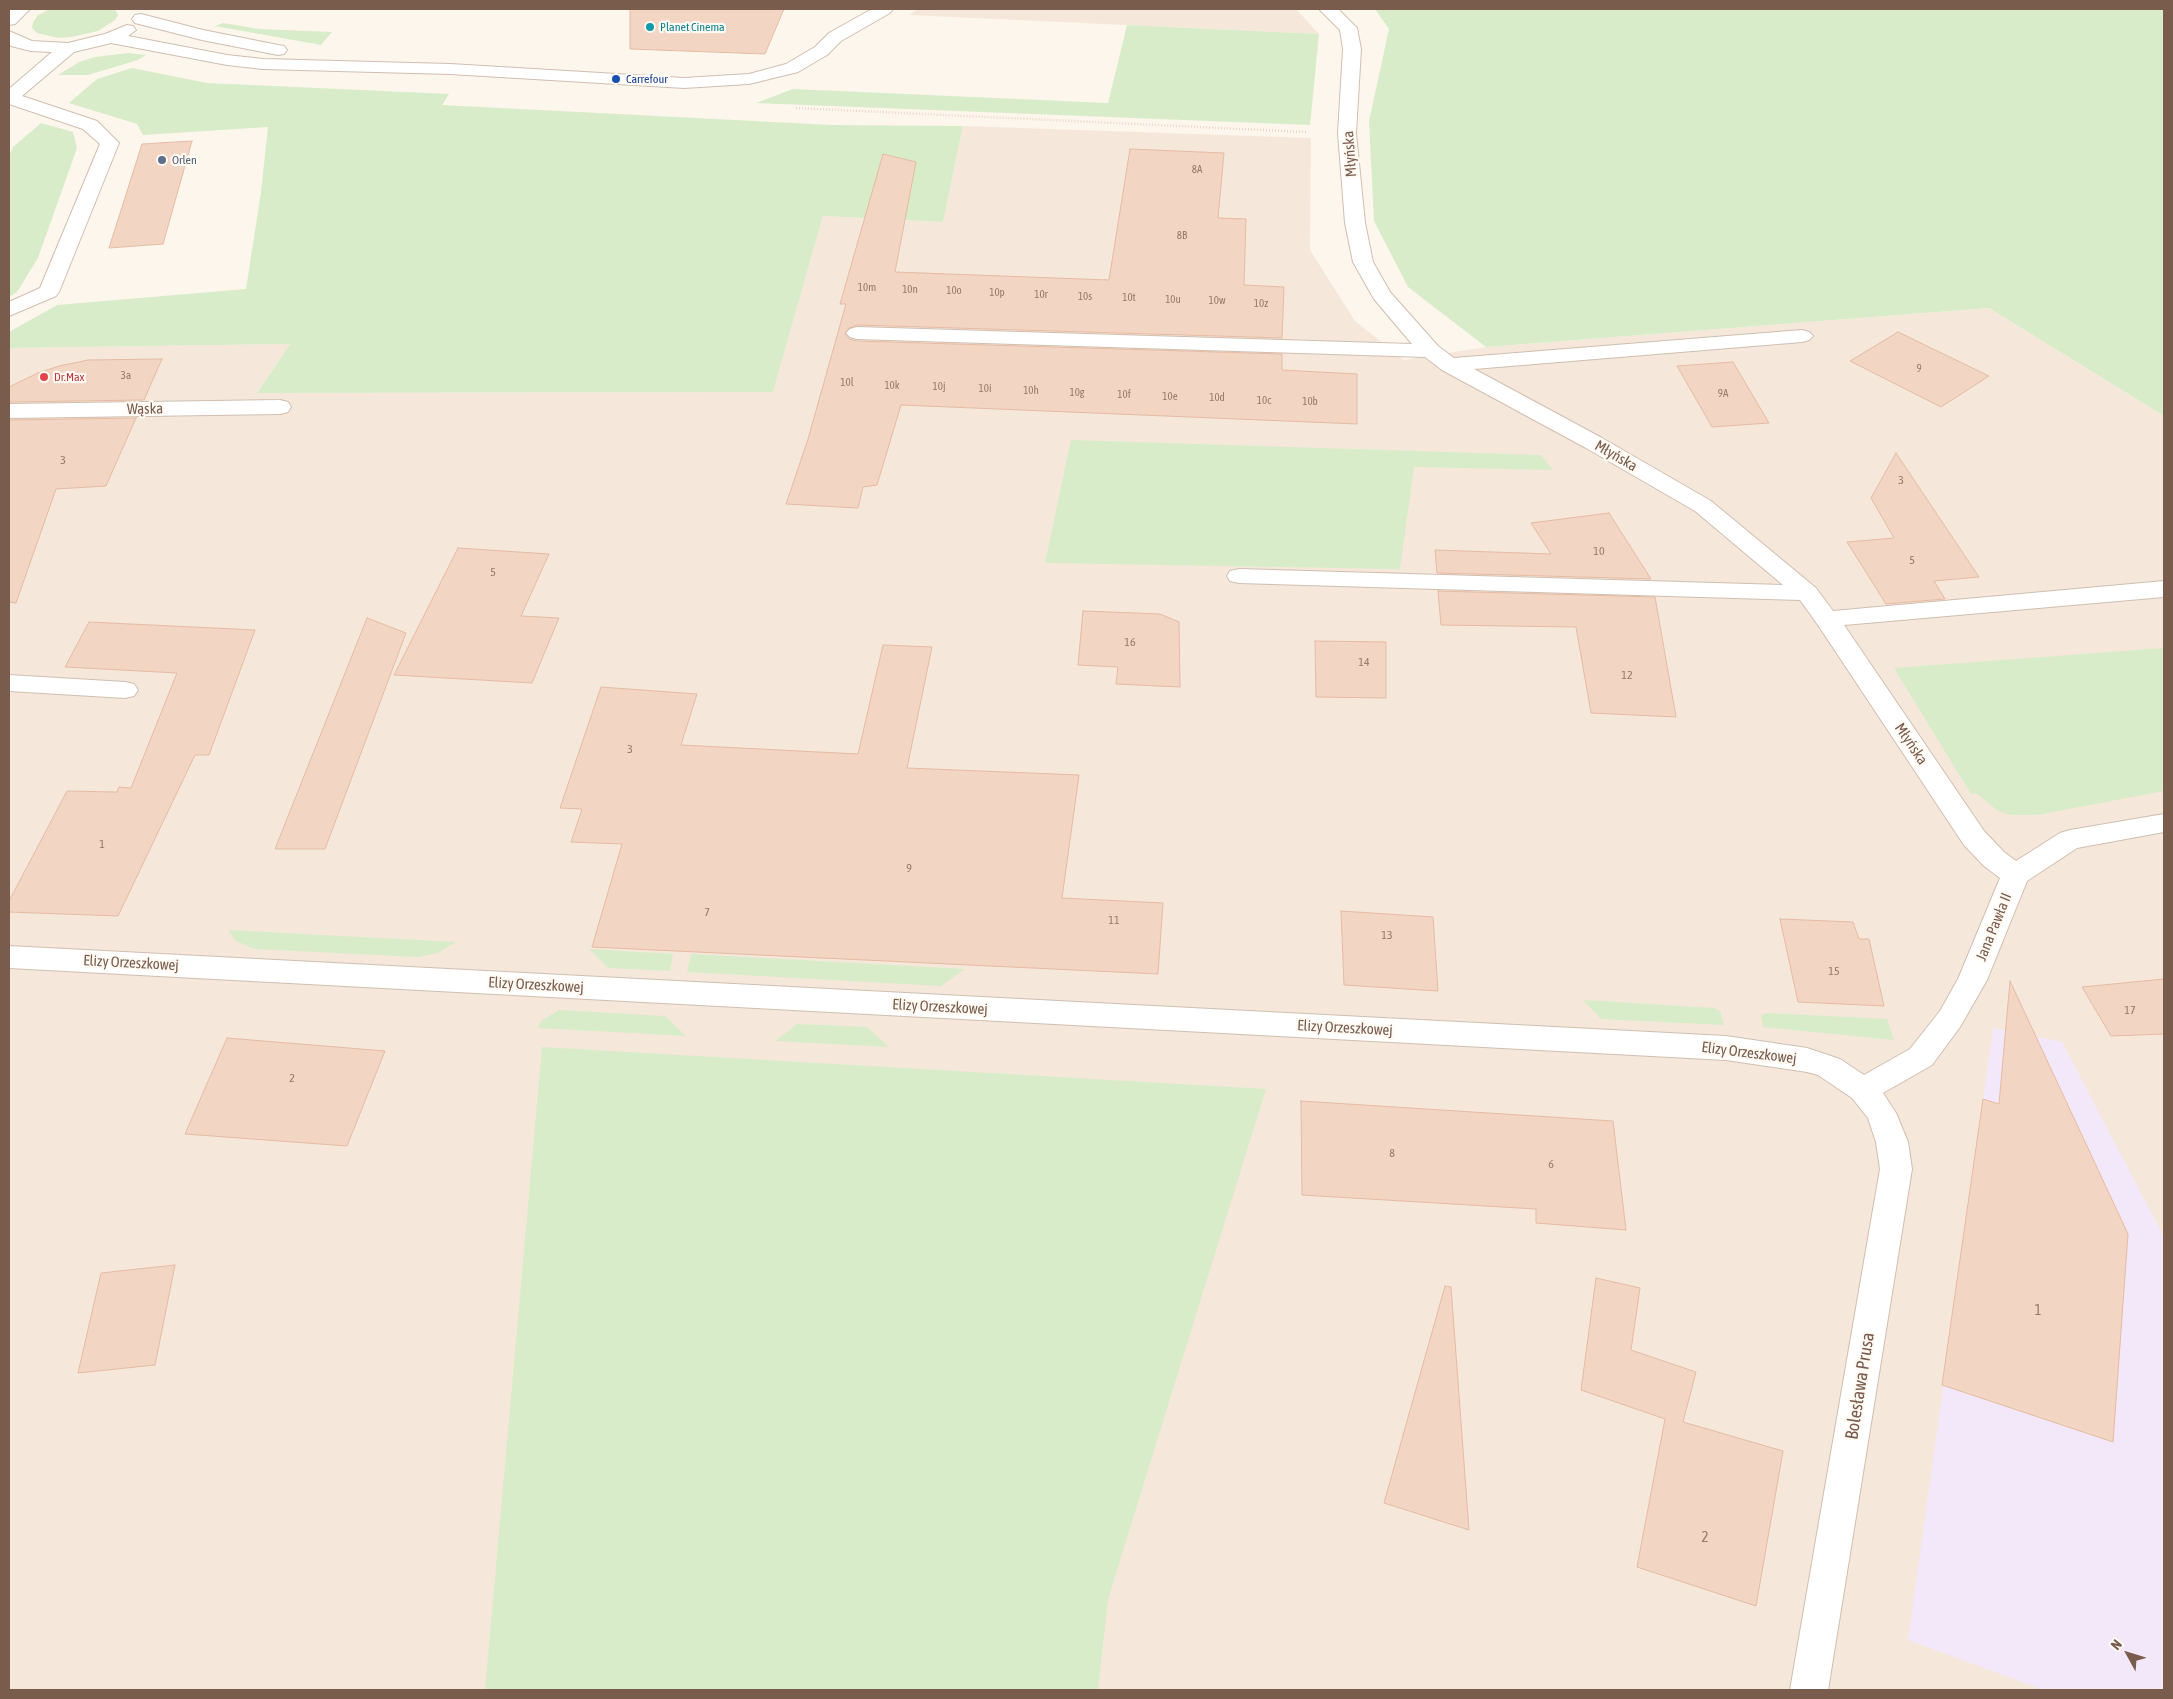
<!DOCTYPE html>
<html>
<head>
<meta charset="utf-8">
<style>
	body { margin:0 }
	#map { position:relative; width:2173px; height:1699px; overflow:hidden; background:#fdf6ec; font-family:"Asap Condensed",sans-serif }
	canvas { display:block }
	.frame { position:absolute; inset:0; border:10px solid #7a5c4d; pointer-events:none }
	.north { position:absolute; left:2103px; top:1629px; width:50px; height:50px; -webkit-text-stroke:4px #fffaf3; paint-order:stroke; rotate:309deg; font-size:14px; font-weight:700; line-height:20px; text-align:center; color:#7a5c4d }
	.north::after { content:''; display:block; margin:auto; width:18px; height:22px; background:#7a5c4d; clip-path:polygon(50% 0,100% 100%,50% 72%,0 100%) }
</style>
</head>
<body>
<div id="map">
<canvas width="2173" height="1699"></canvas>
<div class="frame"></div>
<div class="north">N</div>
</div>
<script>
const context = document.querySelector('canvas').getContext('2d');
context.lineJoin = 'round';
function paint(path, color) {
  context.fillStyle = color;
  context.fill(path, 'evenodd');
}
function poly(rows) {
  const path = new Path2D();
  for (const r of rows) {
    path.moveTo(r[0], r[1]);
    for (let i = 2; i < r.length; i += 2) path.lineTo(r[i], r[i + 1]);
  }
  return path;
}
function trace(path, color, width, dash) {
  context.strokeStyle = color;
  context.lineWidth = width;
  context.lineCap = dash ? 'butt' : 'round';
  context.setLineDash(dash || []);
  context.stroke(path);
}
function write(font, color, halo, rows, align = 'center') {
  context.font = font + ' "Asap Condensed",sans-serif';
  context.lineWidth = 4.5;
  context.setLineDash([]);
  context.textBaseline = 'middle';
  context.strokeStyle = halo;
  context.fillStyle = color;
  for (const [text, x, y, turn = 0] of rows) {
    context.save();
    context.translate(x, y);
    context.rotate((+turn || 0) * Math.PI / 180);
    context.textAlign = isNaN(turn) ? turn : align;
    if (halo) context.strokeText(text, 0, 0);
    context.fillText(text, 0, 0);
    context.restore();
  }
}
const residential = poly([
	[918,9,1296,9,1319,34,909,15],
	[963,126,1311,138,1310,250,1355,321,1404,360,1486,347,1989,308,2164,416,2164,1690,9,1690,9,348,290,344,257,393,773,392,823,216,943,222]
]);
const education = poly([
	[1993,1028,2062,1042,2164,1237,2164,1690,2044,1690,1908,1640]
]);
const green = poly([
	[50,9,115,9,118,15,115,20,98,31,71,37,58,38,37,33,32,28,33,22,38,15],
	[1375,9,2164,9,2164,416,1989,308,1486,347,1408,287,1374,221,1369,121,1389,29],
	[223,23,259,29,332,32,321,45,215,26],
	[1127,25,1319,34,1310,125,756,103,793,89,1108,103],
	[128,53,146,55,138,60,88,75,58,75,79,62,95,57],
	[132,68,207,83,449,94,442,105,832,125,963,126,943,222,823,216,773,392,257,393,290,344,9,348,9,332,57,305,246,289,261,192,268,127,143,135,137,124,69,103,97,79],
	[41,123,73,132,77,148,38,258,17,292,9,297,9,156,13,147],
	[1071,440,1541,455,1553,470,1414,467,1400,569,1045,563],
	[2164,648,2164,791,2037,815,2010,815,1998,811,1977,794,1971,794,1894,668],
	[228,930,456,942,438,953,418,957,254,949,236,941],
	[589,949,673,954,670,971,608,968],
	[691,954,965,969,941,986,687,972],
	[1583,1000,1714,1008,1720,1011,1724,1025,1601,1019],
	[559,1010,665,1016,686,1036,538,1028,541,1021],
	[1766,1013,1887,1019,1894,1040,1763,1027,1761,1016],
	[797,1024,867,1027,889,1047,775,1041],
	[542,1047,1266,1089,1108,1599,1098,1690,485,1690]
]);
const building = poly([
	[630,9,784,9,765,54,630,49,630,9],
	[192,141,163,244,109,248,142,144,192,141],
	[1130,149,1224,153,1218,218,1246,219,1244,285,1284,287,1282,338,857,325,849,328,845,334,849,339,857,341,1282,354,1282,370,1357,374,1357,424,901,405,877,485,863,487,858,508,786,504,808,439,846,304,840,304,883,154,916,162,895,272,1109,280,1130,149],
	[1898,332,1989,376,1941,407,1850,361,1898,332],
	[162,359,144,400,9,402,9,387,38,373,59,366,88,360,162,359],
	[1733,362,1769,423,1712,427,1677,366,1733,362],
	[136,418,106,486,56,489,16,603,9,602,9,420,136,418],
	[1896,453,1979,577,1934,581,1945,599,1886,604,1847,542,1894,538,1871,498,1896,453],
	[1609,513,1651,579,1437,573,1435,550,1551,554,1531,523,1609,513],
	[458,548,549,554,521,616,559,618,532,683,394,675,458,548],
	[1438,591,1655,597,1676,717,1591,713,1576,627,1441,625,1438,591],
	[1083,611,1160,614,1179,622,1180,687,1116,684,1118,667,1078,665,1083,611],
	[367,618,406,633,325,849,275,849,367,618],
	[89,622,255,630,209,755,195,755,118,916,9,912,9,901,67,791,117,792,119,787,131,788,177,673,65,667,89,622],
	[1315,641,1386,642,1386,698,1316,697,1315,641],
	[883,645,932,647,907,768,1079,775,1062,898,1163,903,1158,974,592,947,622,844,571,842,582,809,560,808,601,687,697,694,681,745,858,754,883,645],
	[1341,911,1433,917,1438,991,1344,985,1341,911],
	[1780,919,1853,922,1859,939,1869,939,1884,1006,1798,1002,1780,919],
	[2164,979,2164,1034,2111,1036,2082,987,2164,979],
	[2010,981,2128,1234,2113,1442,1942,1385,1983,1099,1999,1104,2010,981],
	[227,1038,385,1051,347,1146,185,1134,227,1038],
	[1301,1101,1613,1121,1626,1230,1536,1223,1536,1209,1302,1195,1301,1101],
	[175,1265,155,1365,78,1373,101,1273,175,1265],
	[1596,1278,1640,1288,1631,1350,1696,1372,1683,1422,1783,1451,1756,1606,1637,1567,1665,1419,1581,1390,1596,1278],
	[1445,1286,1451,1287,1469,1530,1384,1503,1445,1286]
]);
const path = poly([
	[796,108,1306,132]
]);
const minor = poly([
	[11,9,30,9,15,24,9,25,9,11,11,9],
	[872,9,893,9,890,13,841,41,827,55,798,72,749,84,684,88,450,74,263,69,227,65,111,43,74,52,22,96,97,121,119,143,59,292,56,296,9,316,9,302,40,288,100,144,83,129,9,104,9,89,52,52,31,51,11,46,9,44,9,31,32,41,68,43,105,34,127,25,133,26,136,30,128,36,227,55,263,59,450,64,684,78,749,74,786,64,815,47,829,33,872,9],
	[1319,9,1338,9,1357,28,1361,49,1356,133,1365,223,1373,262,1390,292,1438,346,1454,358,1802,330,1809,332,1813,336,1809,340,1802,342,1474,369,1602,438,1711,501,1816,588,1833,611,2164,581,2164,597,1844,625,1984,831,2004,852,2016,861,2060,833,2070,830,2164,814,2164,832,2077,848,2027,881,1987,980,1960,1027,1932,1065,1883,1093,1896,1113,1908,1142,1912,1169,1828,1690,1790,1690,1880,1169,1876,1142,1868,1118,1852,1098,1818,1075,1807,1072,1726,1060,9,968,9,946,1726,1036,1807,1048,1840,1059,1864,1075,1910,1049,1940,1011,1958,979,2000,878,1984,866,1964,845,1818,625,1800,600,1239,583,1230,581,1227,576,1230,571,1239,569,1783,585,1695,511,1586,448,1442,370,1425,357,857,339,850,337,846,333,850,329,857,327,1412,344,1374,299,1353,262,1345,223,1338,133,1343,49,1340,30,1319,9],
	[141,14,203,30,278,45,284,46,287,50,284,54,278,55,202,40,135,23,132,19,135,15,141,14],
	[280,400,288,402,291,407,288,412,280,414,9,418,9,404,280,400],
	[9,675,125,682,134,684,138,690,134,696,125,698,9,691,9,675]
]);
const markers = [
	[650,27,5,"#0f9aa8"],
	[616,79,5,"#1a4fb4"],
	[162,160,5,"#5c6f8a"],
	[44,377,5,"#e0444e"]
];
const farNumbernames = [
	["8A",1197,170],
	["8B",1182,236],
	["10m",867,288],
	["10n",910,290],
	["10o",954,291],
	["10p",997,293],
	["10r",1041,295],
	["10s",1085,297],
	["10t",1129,298],
	["10u",1173,300],
	["10w",1217,301],
	["10z",1261,304],
	["9",1919,369],
	["3a",126,376],
	["10l",847,383],
	["10k",892,386],
	["10j",939,387],
	["10i",985,389],
	["10h",1031,391],
	["10g",1077,393],
	["9A",1723,394],
	["10f",1124,395],
	["10e",1170,397],
	["10d",1217,398],
	["10c",1264,401],
	["10b",1310,402]
];
const farCulturenames = [
	["Planet Cinema",660,27]
];
const farTransitnames = [
	["Carrefour",626,79]
];
const farServicenames = [
	["Orlen",172,160]
];
const farHealthnames = [
	["Dr.Max",54,377]
];
const numberNames = [
	["3",63,460],
	["3",1901,480],
	["10",1599,551],
	["5",1912,560],
	["5",493,572],
	["16",1130,642],
	["14",1364,662],
	["12",1627,675],
	["3",630,749],
	["1",102,844],
	["9",909,868],
	["7",707,912],
	["11",1114,920],
	["13",1387,935],
	["15",1834,971],
	["17",2130,1010],
	["2",292,1078],
	["8",1392,1153],
	["6",1551,1164]
];
const streetNames = [
	["Młyńska",1350,154,-94],
	["Wąska",145,409,-1],
	["Młyńska",1616,456,30],
	["Młyńska",1911,744,56],
	["Jana Pawła II",1994,927,-68],
	["Elizy Orzeszkowej",131,963,3],
	["Elizy Orzeszkowej",536,985,3],
	["Elizy Orzeszkowej",940,1007,3],
	["Elizy Orzeszkowej",1345,1028,3],
	["Elizy Orzeszkowej",1749,1053,7]
];
const nearNumbernames = [
	["1",2038,1310],
	["2",1705,1537]
];
const nearStreetnames = [
	["Bolesława Prusa",1860,1386,-81]
];
paint(residential, '#f5e8da');
paint(education, '#f3e8fa');
paint(green, '#d8ecc9');
paint(building, '#f3d5c3');
trace(building, '#e6bba3', 1);
trace(minor, '#d1beb0', 2);
trace(path, '#d9b8a5', 2.5, [0.5, 2.5]);
paint(minor, '#fff');
for (const [x, y, r, color] of markers) {
  const dot = new Path2D();
  dot.arc(x, y, r, 0, 2 * Math.PI);
  context.fillStyle = color;
  context.fill(dot);
  trace(dot, '#fffaf3', 2);
}
write('11px', '#987a6a', null, farNumbernames);
write('12px', '#0d838f', '#fffaf3', farCulturenames, 'left');
write('12px', '#164399', '#fffaf3', farTransitnames, 'left');
write('12px', '#4e5e75', '#fffaf3', farServicenames, 'left');
write('12px', '#be3a42', '#fffaf3', farHealthnames, 'left');
write('12px', '#987a6a', null, numberNames);
write('15px', '#7a5c4d', '#fffaf3', streetNames);
write('15px', '#987a6a', null, nearNumbernames);
write('18px', '#7a5c4d', '#fffaf3', nearStreetnames);
</script>
</body>
</html>
